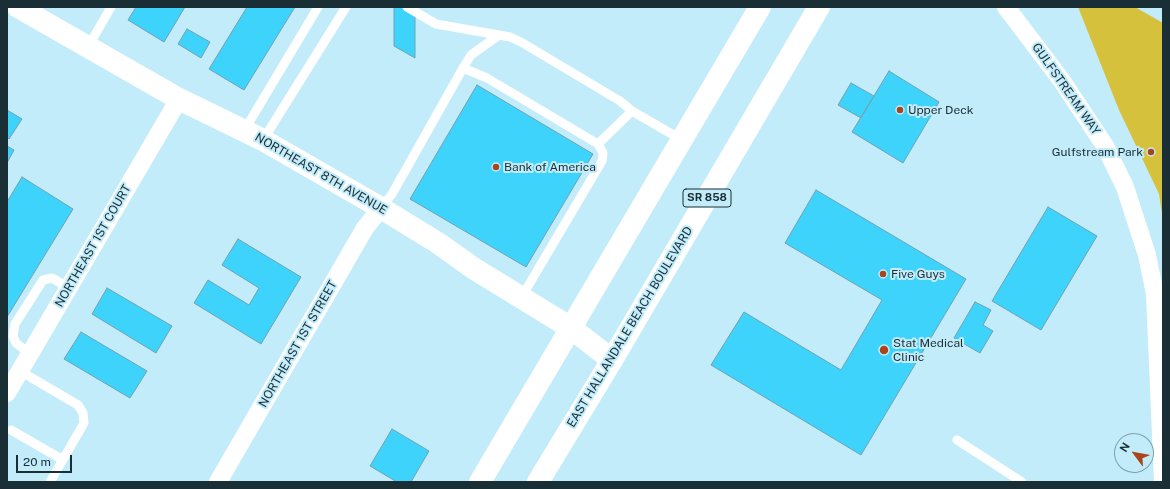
<!DOCTYPE html>
<html>
<head>
<meta charset="utf-8">
<style>
	body { margin:0 }
	#map { position:relative; width:1170px; height:489px; overflow:hidden; background:#c3ecfa; font-family:"Public Sans",sans-serif }
	canvas { display:block }
	.frame { position:absolute; inset:0; border:8px solid #192e35; pointer-events:none }
	.north { position:absolute; left:1114px; top:433px; width:40px; height:40px; box-sizing:border-box; background:#c3ecfa; border:1px solid #7fa0ab; border-radius:50%; rotate:302deg; font-size:11px; font-weight:700; line-height:16px; text-align:center; color:#192e35 }
	.north::after { content:''; display:block; margin:auto; width:14px; height:18px; background:#aa441b; clip-path:polygon(50% 0,100% 100%,50% 72%,0 100%) }
	.scale { position:absolute; left:16px; top:455px; width:56px; height:18px; box-sizing:border-box; border:2px solid #192e35; border-top:0; padding-left:5px; font-size:12px; line-height:14px; white-space:nowrap; color:#192e35; -webkit-text-stroke:3px #c3ecfa; paint-order:stroke }
</style>
</head>
<body>
<div id="map">
<canvas width="1170" height="489"></canvas>
<div class="frame"></div>
<div class="north">N</div>
<div class="scale">20 m</div>
</div>
<script>
const context = document.querySelector('canvas').getContext('2d');
context.lineJoin = 'round';
function paint(path, color) {
  context.fillStyle = color;
  context.fill(path, 'evenodd');
}
function poly(rows) {
  const path = new Path2D();
  for (const r of rows) {
    path.moveTo(r[0], r[1]);
    for (let i = 2; i < r.length; i += 2) path.lineTo(r[i], r[i + 1]);
  }
  return path;
}
function trace(path, color, width, dash) {
  context.strokeStyle = color;
  context.lineWidth = width;
  context.lineCap = dash ? 'butt' : 'round';
  context.setLineDash(dash || []);
  context.stroke(path);
}
function write(font, color, halo, rows, align = 'center') {
  context.font = font + ' "Public Sans",sans-serif';
  context.lineWidth = 4;
  context.setLineDash([]);
  context.textBaseline = 'middle';
  context.strokeStyle = halo;
  context.fillStyle = color;
  for (const [text, x, y, turn = 0] of rows) {
    context.save();
    context.translate(x, y);
    context.rotate((+turn || 0) * Math.PI / 180);
    context.textAlign = isNaN(turn) ? turn : align;
    if (halo) context.strokeText(text, 0, 0);
    context.fillText(text, 0, 0);
    context.restore();
  }
}
const green = poly([
	[1078,7,1135,7,1163,23,1163,220,1159,194,1119,110]
]);
const building = poly([
	[136,7,185,7,164,42,128,20,136,7],
	[247,7,295,7,244,90,209,69,247,7],
	[394,7,415,7,415,58,394,46,394,7],
	[187,29,210,42,201,58,178,44,187,29],
	[889,71,939,102,903,163,852,132,889,71],
	[851,83,874,96,861,118,838,105,851,83],
	[477,85,593,154,526,267,410,199,477,85],
	[7,110,22,119,9,139,7,137,7,110],
	[7,146,14,150,7,163,7,146],
	[22,177,73,209,7,317,7,202,22,177],
	[816,190,966,279,861,455,711,365,744,312,841,370,882,300,785,243,816,190],
	[1048,207,1097,236,1041,330,992,301,1048,207],
	[238,239,301,277,261,344,194,303,208,280,249,305,259,288,222,265,238,239],
	[107,288,172,326,156,353,92,314,107,288],
	[975,302,991,310,983,325,993,331,980,353,954,338,975,302],
	[81,332,147,371,130,398,64,359,81,332],
	[392,429,429,451,411,482,397,482,370,466,392,429]
]);
const service = poly([
	[407,7,436,24,510,37,521,42,620,101,632,111,682,140],
	[88,47,111,7],
	[463,68,471,55,499,35],
	[244,131,318,7],
	[263,140,346,7],
	[598,144,632,111],
	[381,208,392,194,409,164,463,68,487,78,598,144,603,153,602,161,521,298],
	[30,354,16,343,13,336,15,324,43,280,52,278,69,288],
	[20,371,78,405,83,413,84,423,50,482],
	[11,430,63,460],
	[957,440,1022,482]
]);
const minor = poly([
	[1006,7,1062,81,1105,146,1125,187,1147,255,1155,294,1163,482],
	[7,393,179,99],
	[218,482,365,228,381,208]
]);
const tertiary = poly([
	[18,7,179,99,263,140,381,208,438,243,473,268,571,328,612,360]
]);
const primary = poly([
	[480,482,760,7],
	[538,482,612,360,819,7]
]);
const markers = [
	[900,110,4,"#aa441b"],
	[1151,152,4,"#aa441b"],
	[496,167,4,"#aa441b"],
	[883,274,4,"#aa441b"],
	[884,350,5,"#aa441b"]
];
const shields = [
	[707,198,48]
];
const shieldNames = [
	["SR 858",707,198]
];
const streetNames = [
	["GULFSTREAM WAY",1066,89,55],
	["NORTHEAST 8TH AVENUE",321,174,30],
	["NORTHEAST 1ST COURT",93,246,-60],
	["EAST HALLANDALE BEACH BOULEVARD",630,327,-59],
	["NORTHEAST 1ST STREET",298,344,-60]
];
const poiNames = [
	["Upper Deck",908,110],
	["Gulfstream Park",1143,152,"right"],
	["Bank of America",504,167],
	["Five Guys",891,274],
	["Stat Medical",893,343],
	["Clinic",893,357]
];
paint(green, '#d6c13d');
paint(building, '#3ed3fb');
trace(building, '#70a2b2', 1);
trace(service, '#fff', 9);
trace(minor, '#fff', 18);
trace(tertiary, '#fff', 22);
trace(primary, '#fff', 22);
for (const [x, y, r, color] of markers) {
  const dot = new Path2D();
  dot.arc(x, y, r, 0, 2 * Math.PI);
  context.fillStyle = color;
  context.fill(dot);
  trace(dot, '#c3ecfa', 1.5);
}
for (const [x, y, w] of shields) {
  const box = new Path2D();
  box.roundRect(x - w / 2, y - 9, w, 18, 3);
  context.fillStyle = '#c3ecfa';
  context.fill(box);
  trace(box, '#192e35', 1);
}
write('bold 11px', '#192e35', null, shieldNames);
write('12px', '#192e35', '#c3ecfa', streetNames);
write('12px', '#192e35', '#c3ecfa', poiNames, 'left');
</script>
</body>
</html>
